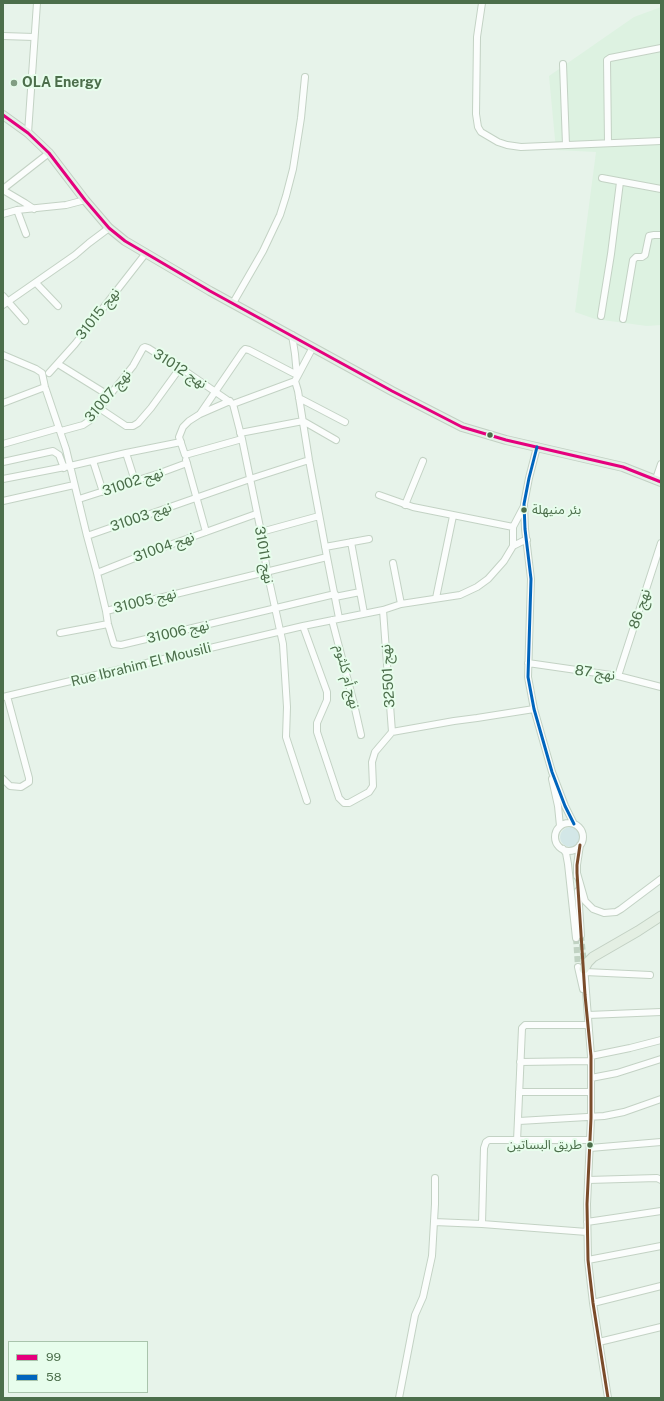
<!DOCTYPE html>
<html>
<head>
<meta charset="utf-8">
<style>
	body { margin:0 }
	#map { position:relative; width:664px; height:1401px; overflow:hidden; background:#e7f3ea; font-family:"Public Sans",sans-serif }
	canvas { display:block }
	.frame { position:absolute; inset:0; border:4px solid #4c6e4b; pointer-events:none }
	.legend { position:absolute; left:8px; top:1341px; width:140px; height:52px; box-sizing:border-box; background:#e7fdec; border:1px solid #a9c4ac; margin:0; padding:5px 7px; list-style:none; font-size:12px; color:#4c6e4b }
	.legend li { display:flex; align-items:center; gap:8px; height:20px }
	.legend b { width:20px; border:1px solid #a9c4ac }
</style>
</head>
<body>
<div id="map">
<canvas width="664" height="1401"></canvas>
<div class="frame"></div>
<ul class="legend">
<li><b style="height:5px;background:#e5007d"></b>99</li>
<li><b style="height:5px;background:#0065bd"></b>58</li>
</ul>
</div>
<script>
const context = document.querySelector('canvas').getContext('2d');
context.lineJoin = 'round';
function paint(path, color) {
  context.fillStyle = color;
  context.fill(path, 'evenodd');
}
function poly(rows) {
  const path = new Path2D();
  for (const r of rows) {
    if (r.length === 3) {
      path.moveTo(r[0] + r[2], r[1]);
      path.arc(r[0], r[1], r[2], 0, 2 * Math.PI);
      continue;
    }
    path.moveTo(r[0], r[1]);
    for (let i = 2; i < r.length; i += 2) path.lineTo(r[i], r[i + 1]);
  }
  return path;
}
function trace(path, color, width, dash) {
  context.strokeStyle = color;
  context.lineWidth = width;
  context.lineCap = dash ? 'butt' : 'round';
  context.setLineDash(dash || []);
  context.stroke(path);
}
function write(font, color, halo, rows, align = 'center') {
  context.font = font + ' "Public Sans","Noto Sans Arabic",sans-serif';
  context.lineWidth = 4;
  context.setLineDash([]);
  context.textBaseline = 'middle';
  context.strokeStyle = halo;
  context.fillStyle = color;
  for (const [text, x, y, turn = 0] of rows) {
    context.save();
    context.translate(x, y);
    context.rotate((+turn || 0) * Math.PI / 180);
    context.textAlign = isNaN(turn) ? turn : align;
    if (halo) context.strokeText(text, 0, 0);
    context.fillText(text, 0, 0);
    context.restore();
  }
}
const residential = poly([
	[661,7,661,325,647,326,595,319,575,312,596,152,556,150,549,76,634,17]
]);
const green = poly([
	[570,837,10]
]);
const minorTunnel = poly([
	[581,935,584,964],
	[576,938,578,967]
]);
const minor = poly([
	[482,3,477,37,476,114,478,127,481,132,498,142,507,145,521,147,661,141],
	[3,36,34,37],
	[563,64,566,145],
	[28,133,37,3],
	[608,143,607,60,610,58,661,48],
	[602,178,661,189],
	[3,189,49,153],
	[3,190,25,203,34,209],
	[17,210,26,234],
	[3,214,17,210,66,205,85,200],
	[36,283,58,306],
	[3,296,25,321],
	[233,303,263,251,280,215,286,196,293,169,301,118,305,77],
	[3,305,75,255,89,243,109,228],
	[601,316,611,254,620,182],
	[623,319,633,260,636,257,642,257,645,255,649,236,654,235,661,235],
	[292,335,295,354,297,376],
	[3,355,36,369,42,373,45,387,66,449,87,536,97,573,106,611,108,624,114,644,121,645,335,594],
	[58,364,108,395],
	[49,373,75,344,146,253],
	[295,381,298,391,309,460,327,557,339,618],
	[299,398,345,422],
	[230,401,200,414,189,421,183,427,179,437,185,455,242,439],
	[3,403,45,387],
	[233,404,295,381,313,347],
	[99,408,126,426,133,426,138,423,151,408,180,368],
	[200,414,243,351,245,349,249,350,297,375],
	[61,431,83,425,89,421,133,366,143,348,145,347,148,348,188,373,233,404,242,439,261,532,267,571,283,644,287,707,286,737,307,801],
	[240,433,303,421,336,440],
	[3,444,59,428],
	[537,447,529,478,524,504,525,529,531,579,528,677,534,709,552,772,565,806,574,824],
	[126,453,135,481],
	[186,460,206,532],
	[93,461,103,492],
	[3,462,53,451,59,455,64,468],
	[3,479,70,466,126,453,181,442],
	[656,479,661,464],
	[379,495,413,507,513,527],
	[79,499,160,473,187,463],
	[3,501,74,485],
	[405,505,423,461],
	[261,532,319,516],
	[87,536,250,479,309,460],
	[351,542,364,613],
	[513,546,513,527,524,506],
	[325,547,369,539],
	[393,563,401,604],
	[97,573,150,552,256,514],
	[335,597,360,592],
	[436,598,453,516],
	[383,610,392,732],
	[106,611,327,557],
	[332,620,353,700,361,735],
	[303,626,327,692,327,700,317,723,317,732,339,798,344,803,349,803,369,792,373,786,372,762,375,752,392,732,454,721,477,718,534,709],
	[60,633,108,624],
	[528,663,618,676,661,687],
	[618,676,661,543],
	[3,697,303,626,383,610,401,604,460,595,477,587,488,579,504,561,513,546,523,541,527,540],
	[3,779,10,786,21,787,29,782,29,778,7,696],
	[552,779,558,806,560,826],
	[569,837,14],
	[563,849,566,853,568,864,576,938],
	[577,873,585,901,593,909,604,913,616,912,621,909,661,879],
	[577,876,577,865,580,845],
	[578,891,581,935],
	[584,966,591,1056,591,1118,587,1204,588,1260,593,1303,608,1398],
	[578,967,583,989],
	[585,972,650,975],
	[588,1015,661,1012],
	[591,1056,630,1048,661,1040],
	[520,1062,591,1061],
	[591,1078,617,1073,661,1059],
	[519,1092,591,1092],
	[519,1121,604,1116,624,1112,661,1099],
	[517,1141,522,1028,525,1025,588,1025],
	[590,1148,661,1142],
	[588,1180,657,1178,661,1180],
	[434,1222,482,1224,587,1232],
	[587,1222,661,1211],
	[482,1224,484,1148,486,1142,489,1140,590,1140],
	[588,1260,661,1246],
	[593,1303,661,1286],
	[599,1342,661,1327],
	[399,1398,415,1315,423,1297,432,1256,435,1204,435,1178]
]);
const major = poly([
	[3,115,28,133,49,153,85,200,109,228,125,241,210,291,392,391,462,427,506,440,623,467,661,482]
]);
const highway = poly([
	[584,969,588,962,593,957,638,931,661,916]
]);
const bus1 = poly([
	[3,115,28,133,49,153,85,200,109,228,125,241,210,291,392,391,462,427,506,440,623,467,661,482]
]);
const bus2 = poly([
	[537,447,529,478,524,504,525,529,531,579,528,677,534,709,552,772,565,806,574,824]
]);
const bus3 = poly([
	[580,845,577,865,577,873,585,995,591,1056,591,1118,587,1204,588,1260,593,1303,608,1398]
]);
const markers = [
	[14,83,4,"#829d83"],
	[490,435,3.5,"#4c6e4b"],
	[524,510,3.5,"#4c6e4b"],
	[590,1145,3.5,"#4c6e4b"]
];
const busNames = [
	["بئر منيهلة",532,510],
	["طريق البساتين",582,1145,"right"]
];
const poiNames = [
	["OLA Energy",22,83]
];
const streetNames = [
	["نهج 31015",98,314,-52],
	["نهج 31012",180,369,33],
	["نهج 31007",108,396,-50],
	["نهج 31002",133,482,-18],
	["نهج 31003",141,517,-19],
	["نهج 31004",164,547,-20],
	["نهج 31011",264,555,80],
	["نهج 31005",145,601,-14],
	["نهج 86",640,609,-72],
	["نهج 31006",178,632,-13],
	["Rue Ibrahim El Mousili",141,665,-14],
	["نهج 87",595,673,8],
	["نهج 32501",388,676,-94],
	["نهج أم كلثوم",347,677,76]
];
paint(residential, '#ddf2e1');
paint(green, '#d3e7e7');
trace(minorTunnel, '#c0d2c2', 6, [6, 3]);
trace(minor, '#c3d2c4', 8);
trace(major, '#c2d0c3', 10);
trace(highway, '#c2d0c3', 11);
trace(minor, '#fbfdfc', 6);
trace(major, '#e4f0e7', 8);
trace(highway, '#e4efe3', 9);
trace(bus1, '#e5007d', 3);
trace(bus2, '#0065bd', 3);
trace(bus3, '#7a4b2a', 3);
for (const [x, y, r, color] of markers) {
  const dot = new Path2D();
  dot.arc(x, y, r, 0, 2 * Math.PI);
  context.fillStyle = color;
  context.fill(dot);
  trace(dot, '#e7fdec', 1.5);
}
write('13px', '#4c6e4b', '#e7fdec', busNames, 'left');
write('bold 14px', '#4c6e4b', '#e7fdec', poiNames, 'left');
write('14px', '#4c6e4b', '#e7fdec', streetNames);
</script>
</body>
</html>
